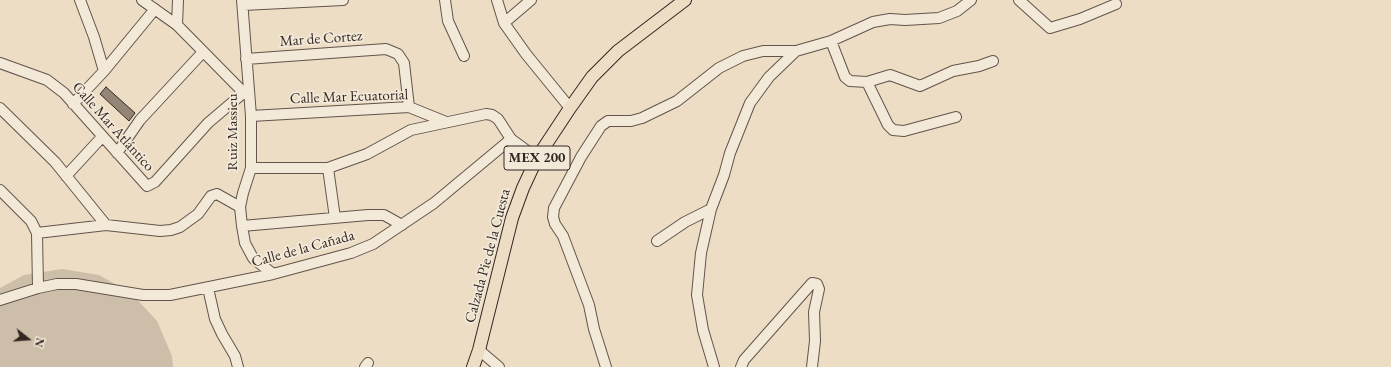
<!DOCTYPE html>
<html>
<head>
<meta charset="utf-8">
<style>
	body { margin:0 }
	#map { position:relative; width:1391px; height:367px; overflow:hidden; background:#edddc5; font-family:"EB Garamond",serif }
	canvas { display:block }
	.north { position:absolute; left:8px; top:319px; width:40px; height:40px; -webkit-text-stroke:3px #f3e9d9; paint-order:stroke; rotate:107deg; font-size:11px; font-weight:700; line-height:16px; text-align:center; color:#332722 }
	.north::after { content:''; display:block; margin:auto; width:14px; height:18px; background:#332722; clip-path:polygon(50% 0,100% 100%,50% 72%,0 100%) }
</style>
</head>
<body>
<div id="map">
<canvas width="1391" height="367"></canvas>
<div class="north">N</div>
</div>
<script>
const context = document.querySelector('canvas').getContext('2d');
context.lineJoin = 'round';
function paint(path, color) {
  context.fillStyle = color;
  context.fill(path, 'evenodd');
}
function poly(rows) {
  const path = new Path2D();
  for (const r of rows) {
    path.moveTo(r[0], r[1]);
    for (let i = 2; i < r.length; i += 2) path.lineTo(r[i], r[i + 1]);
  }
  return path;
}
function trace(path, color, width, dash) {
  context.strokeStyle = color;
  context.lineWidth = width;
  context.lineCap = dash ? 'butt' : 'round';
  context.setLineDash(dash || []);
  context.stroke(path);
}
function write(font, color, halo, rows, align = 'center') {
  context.font = font + ' "EB Garamond",serif';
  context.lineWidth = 3.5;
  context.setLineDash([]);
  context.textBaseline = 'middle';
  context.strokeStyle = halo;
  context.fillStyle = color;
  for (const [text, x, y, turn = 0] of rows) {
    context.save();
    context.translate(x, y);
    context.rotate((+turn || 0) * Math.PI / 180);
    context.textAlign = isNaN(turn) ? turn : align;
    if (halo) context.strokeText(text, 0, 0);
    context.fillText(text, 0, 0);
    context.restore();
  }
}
const green = poly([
	[62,269,99,275,131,293,157,321,172,356,173,367,0,367,0,288,24,275]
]);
const building = poly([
	[106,87,135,113,129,121,100,94,106,87]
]);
const minor = poly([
	[80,0,94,37,104,71],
	[142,0,177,25,243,92],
	[242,0,251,116,251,168,243,193,240,207,242,226,245,243,253,258,273,274],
	[445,0,448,21,464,56],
	[497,0,504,23,526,54,570,108],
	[1019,0,1050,28,1080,19,1116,4],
	[243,5,343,0],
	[504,23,531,0],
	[177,25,178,0],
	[831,41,845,77,850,81,867,82,890,75,920,86,953,71,979,66,993,61],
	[246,59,386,49,398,54,404,63,409,107],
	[0,63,47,80,64,93,147,186,155,182,208,123,248,89],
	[867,82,888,125,893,130,904,131,956,117],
	[73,104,104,71,155,9],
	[0,108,55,162,106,225],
	[251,116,409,107,446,122],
	[117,153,140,120,203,52],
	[251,168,328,168,367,154,411,130,486,114,492,115,498,119,511,139],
	[328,168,335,218],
	[66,176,102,137],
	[0,190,31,221,37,233,38,288],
	[242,226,368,215,384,215,402,225],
	[37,233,106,225,160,231,171,230,180,227,198,214,211,196,217,194,240,207],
	[657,241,685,222,711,209],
	[208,288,215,319,222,334,235,356,238,367],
	[0,300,38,288,57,284,76,284,143,295,170,295,273,274,351,253,373,244,434,203,511,139,537,158],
	[479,350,499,367],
	[365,367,368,363],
	[606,367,594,329,589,305,563,236,555,224,553,217,554,208,581,157,601,126,608,121,631,121,642,118,677,101,719,68,743,56,763,51,796,51,831,41,873,22,890,19,905,20,939,18,957,11,971,0],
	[714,367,703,330,697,295,701,253,711,209,724,175,730,153,750,103,769,77,796,51],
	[741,367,744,360,812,283,817,284,819,289,814,312,815,341,812,367]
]);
const major = poly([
	[473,367,479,350,512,218,523,188,537,158,570,108,592,77,618,51,685,0]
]);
const shields = [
	[537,158,66]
];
const shieldNames = [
	["MEX 200",537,158]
];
const streetNames = [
	["Mar de Cortez",321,39,-4],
	["Calle Mar Ecuatorial",349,97,-2],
	["Calle Mar Atlántico",113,127,48],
	["Ruiz Massieu",233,132,-90],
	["Calle de la Cañada",303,249,-15],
	["Calzada Pie de la Cuesta",488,256,-75]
];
paint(green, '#cdbea9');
paint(building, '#948677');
trace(building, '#332722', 1);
trace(minor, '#62544b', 12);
trace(major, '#332722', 14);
trace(minor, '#f3e9d9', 10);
trace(major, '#edddc5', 12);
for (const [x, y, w] of shields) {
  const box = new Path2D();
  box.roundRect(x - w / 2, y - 12, w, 24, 3);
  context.fillStyle = '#f3e9d9';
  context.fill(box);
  trace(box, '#332722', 1);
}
write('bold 14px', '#332722', null, shieldNames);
write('15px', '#332722', '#f3e9d9', streetNames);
</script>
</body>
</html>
